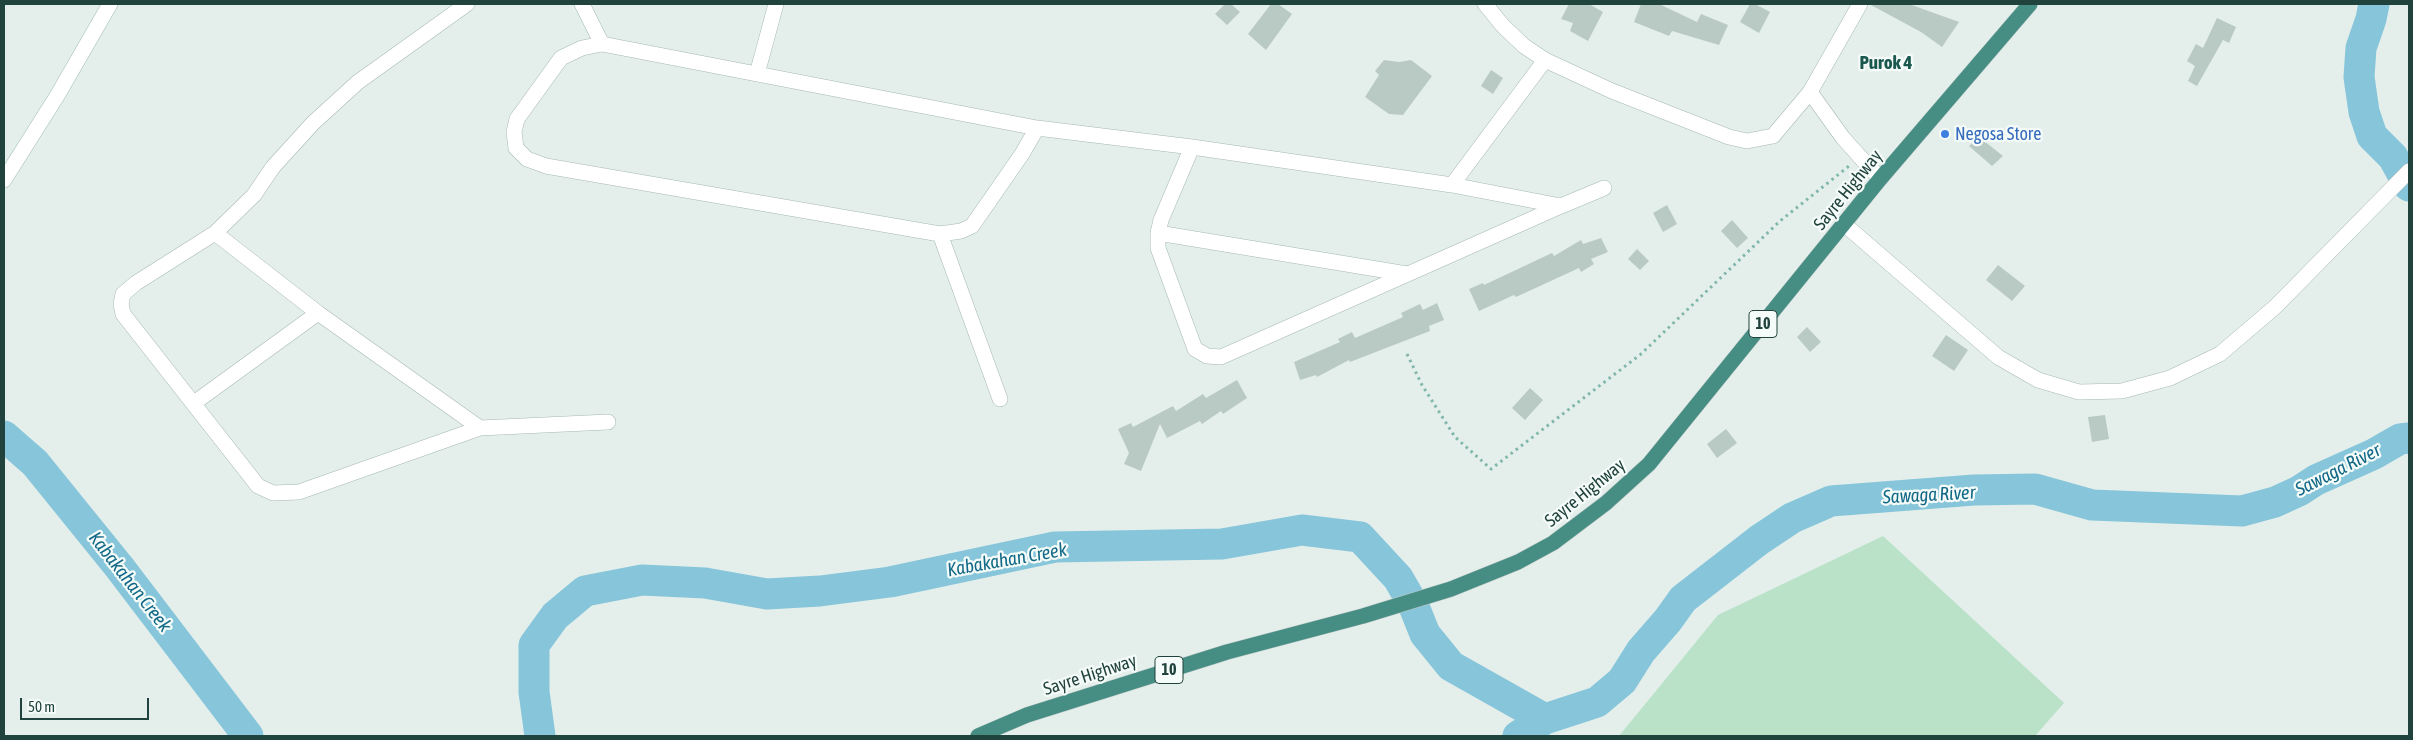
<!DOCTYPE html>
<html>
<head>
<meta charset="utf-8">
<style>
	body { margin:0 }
	#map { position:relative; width:2413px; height:740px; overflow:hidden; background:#e4efeb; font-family:"Asap Condensed",sans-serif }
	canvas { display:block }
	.frame { position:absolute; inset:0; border:5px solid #21433d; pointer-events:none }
	.scale { position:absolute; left:20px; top:698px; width:129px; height:22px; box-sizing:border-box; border:2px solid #21433d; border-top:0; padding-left:6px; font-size:15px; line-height:18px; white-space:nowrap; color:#21433d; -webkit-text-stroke:4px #f5fbf8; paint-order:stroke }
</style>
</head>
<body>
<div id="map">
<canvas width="2413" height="740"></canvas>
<div class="frame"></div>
<div class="scale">50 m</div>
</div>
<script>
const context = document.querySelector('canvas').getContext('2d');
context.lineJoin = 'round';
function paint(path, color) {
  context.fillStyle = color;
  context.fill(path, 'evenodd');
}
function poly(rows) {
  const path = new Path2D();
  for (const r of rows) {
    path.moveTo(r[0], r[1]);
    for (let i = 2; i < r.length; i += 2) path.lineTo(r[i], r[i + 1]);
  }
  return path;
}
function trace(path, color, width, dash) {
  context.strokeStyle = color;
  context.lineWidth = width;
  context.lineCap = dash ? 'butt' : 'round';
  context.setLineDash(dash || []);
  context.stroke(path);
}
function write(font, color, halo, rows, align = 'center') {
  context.font = font + ' "Asap Condensed",sans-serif';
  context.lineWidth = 4.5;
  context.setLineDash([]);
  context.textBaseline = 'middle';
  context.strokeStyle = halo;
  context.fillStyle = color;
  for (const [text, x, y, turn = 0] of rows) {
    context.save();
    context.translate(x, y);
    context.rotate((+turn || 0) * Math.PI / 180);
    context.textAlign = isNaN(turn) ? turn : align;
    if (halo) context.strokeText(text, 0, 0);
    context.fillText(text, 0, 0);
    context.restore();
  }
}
const green = poly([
	[1883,536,2064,703,2035,736,1619,736,1718,615]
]);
const river = poly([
	[2374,4,2371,19,2361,48,2359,77,2364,112,2372,136,2393,157,2409,186],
	[4,436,35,463,120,568,248,736],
	[540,736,534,692,534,645,555,616,585,591,642,580,705,583,767,594,820,591,890,582,1055,547,1222,544,1302,530,1360,537,1398,578,1413,604,1425,634,1451,666,1545,719],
	[1518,736,1545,719,1597,702,1622,681,1641,651,1668,620,1683,599,1759,540,1792,518,1831,501,1974,490,2035,489,2092,505,2242,511,2275,502,2299,491,2316,480,2374,454,2400,439,2409,438]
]);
const building = poly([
	[1225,4,1231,4,1240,12,1227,25,1215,14],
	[1271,4,1278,4,1292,14,1266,50,1248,34],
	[1569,4,1589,4,1603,12,1588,41,1570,31,1573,23,1561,19],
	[1641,4,1659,4,1697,22,1701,14,1728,25,1719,45,1672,31,1669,36,1634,22],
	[1750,4,1755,4,1770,12,1759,33,1740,22],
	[1869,4,1909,4,1959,22,1942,47,1921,32],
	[2217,18,2236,27,2229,43,2223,40,2197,86,2188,81,2195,66,2187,61,2196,44,2203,48],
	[1384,60,1399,62,1411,60,1432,76,1403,115,1389,114,1365,97,1379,75,1375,71],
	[1491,70,1503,78,1493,94,1481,86],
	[1979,137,2003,156,1992,166,1969,146],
	[1667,205,1677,224,1663,232,1653,213],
	[1732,220,1748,238,1737,248,1721,231],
	[1601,238,1608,252,1591,259,1594,264,1581,272,1579,268,1516,297,1514,295,1479,311,1469,289,1483,283,1484,285,1552,253,1554,256,1581,240,1583,244],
	[1637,249,1649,261,1640,270,1628,259],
	[1998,265,2025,286,2012,301,1986,280],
	[1437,303,1444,320,1429,326,1430,331,1350,362,1349,360,1317,377,1316,375,1300,380,1294,362,1340,342,1338,339,1352,332,1355,338,1403,317,1401,313,1420,304,1423,310],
	[1807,327,1821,342,1810,352,1797,337],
	[1946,335,1968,350,1954,371,1932,356],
	[1237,380,1247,398,1223,414,1221,411,1202,424,1200,421,1167,438,1160,424,1141,471,1124,464,1129,453,1118,429,1131,423,1133,427,1173,406,1176,411,1203,394,1206,398],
	[1530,388,1543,400,1525,420,1512,408],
	[2105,415,2109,439,2092,442,2088,417],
	[1726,429,1737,443,1717,458,1707,444]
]);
const path = poly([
	[1407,354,1422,385,1455,437,1491,469,1641,354,1780,221,1849,166]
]);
const minor = poly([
	[467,4,358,82,313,123,273,167,254,195,215,233,136,283,123,294,121,304,123,314,258,486,273,493,299,492,480,428,608,422],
	[582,4,602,44],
	[602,44,757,74,1037,128,1022,154,972,226,961,231,940,234,546,166,527,159,516,148,514,132,517,119,561,58,582,48,602,44],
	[1545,60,1452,185,1561,206,1604,188],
	[757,74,776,4],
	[1810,92,1860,4],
	[1037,128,1192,147,1452,185],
	[1192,147,1161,220,1158,233,1158,248,1195,349,1207,356,1221,357,1561,206],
	[215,233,318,313,480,428],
	[1158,233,1407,274],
	[940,234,1000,399],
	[194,403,318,313]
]);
const tertiary = poly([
	[1485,4,1503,26,1524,46,1545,60,1612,91,1729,137,1747,141,1773,136,1810,92,1843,138,1880,179],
	[1844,224,1998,357,2038,380,2079,392,2122,391,2170,378,2220,354,2275,307,2409,171]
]);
const secondary = poly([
	[4,180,57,96,110,4]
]);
const trunk = poly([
	[978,736,1027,715,1227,652,1363,616,1451,589,1518,562,1553,543,1606,503,1649,464,1880,179,2030,4]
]);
const markers = [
	[1945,134,5,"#3f7fe0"]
];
const shields = [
	[1763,324,28],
	[1169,670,28]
];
const shieldNames = [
	["10",1763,324],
	["10",1169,670]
];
const shopNames = [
	["Negosa Store",1955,134]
];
const streetNames = [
	["Sayre Highway",1848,190,-51],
	["Sayre Highway",1585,493,-39],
	["Sayre Highway",1090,675,-18]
];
const neighbourhoodNames = [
	["Purok 4",1886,63]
];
const waterNames = [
	["Sawaga River",2338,470,-27],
	["Sawaga River",1929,495,-3],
	["Kabakahan Creek",1007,560,-10],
	["Kabakahan Creek",130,582,52]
];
paint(green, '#bae2c9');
trace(river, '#86c5da', 31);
paint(building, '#b9cac5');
trace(minor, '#a6b8b3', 16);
trace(tertiary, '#a6b8b3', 16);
trace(secondary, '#a1bcb5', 16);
trace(trunk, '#c1cac9', 16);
trace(path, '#80b6ab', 3, [2.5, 4]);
trace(minor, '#fff', 15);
trace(tertiary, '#fff', 15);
trace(secondary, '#fff', 15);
trace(trunk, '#468e84', 15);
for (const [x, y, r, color] of markers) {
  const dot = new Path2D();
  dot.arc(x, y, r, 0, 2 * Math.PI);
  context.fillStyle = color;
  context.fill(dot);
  trace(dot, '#f5fbf8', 2);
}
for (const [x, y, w] of shields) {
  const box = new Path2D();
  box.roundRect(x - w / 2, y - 13.5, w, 27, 4);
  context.fillStyle = '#f5fbf8';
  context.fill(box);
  trace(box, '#21433d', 1);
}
write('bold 16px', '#21433d', null, shieldNames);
write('18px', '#366cbe', '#f5fbf8', shopNames, 'left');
write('18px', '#21433d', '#f5fbf8', streetNames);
write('bold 19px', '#1a584f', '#f5fbf8', neighbourhoodNames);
write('italic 19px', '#126987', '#f5fbf8', waterNames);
</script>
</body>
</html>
